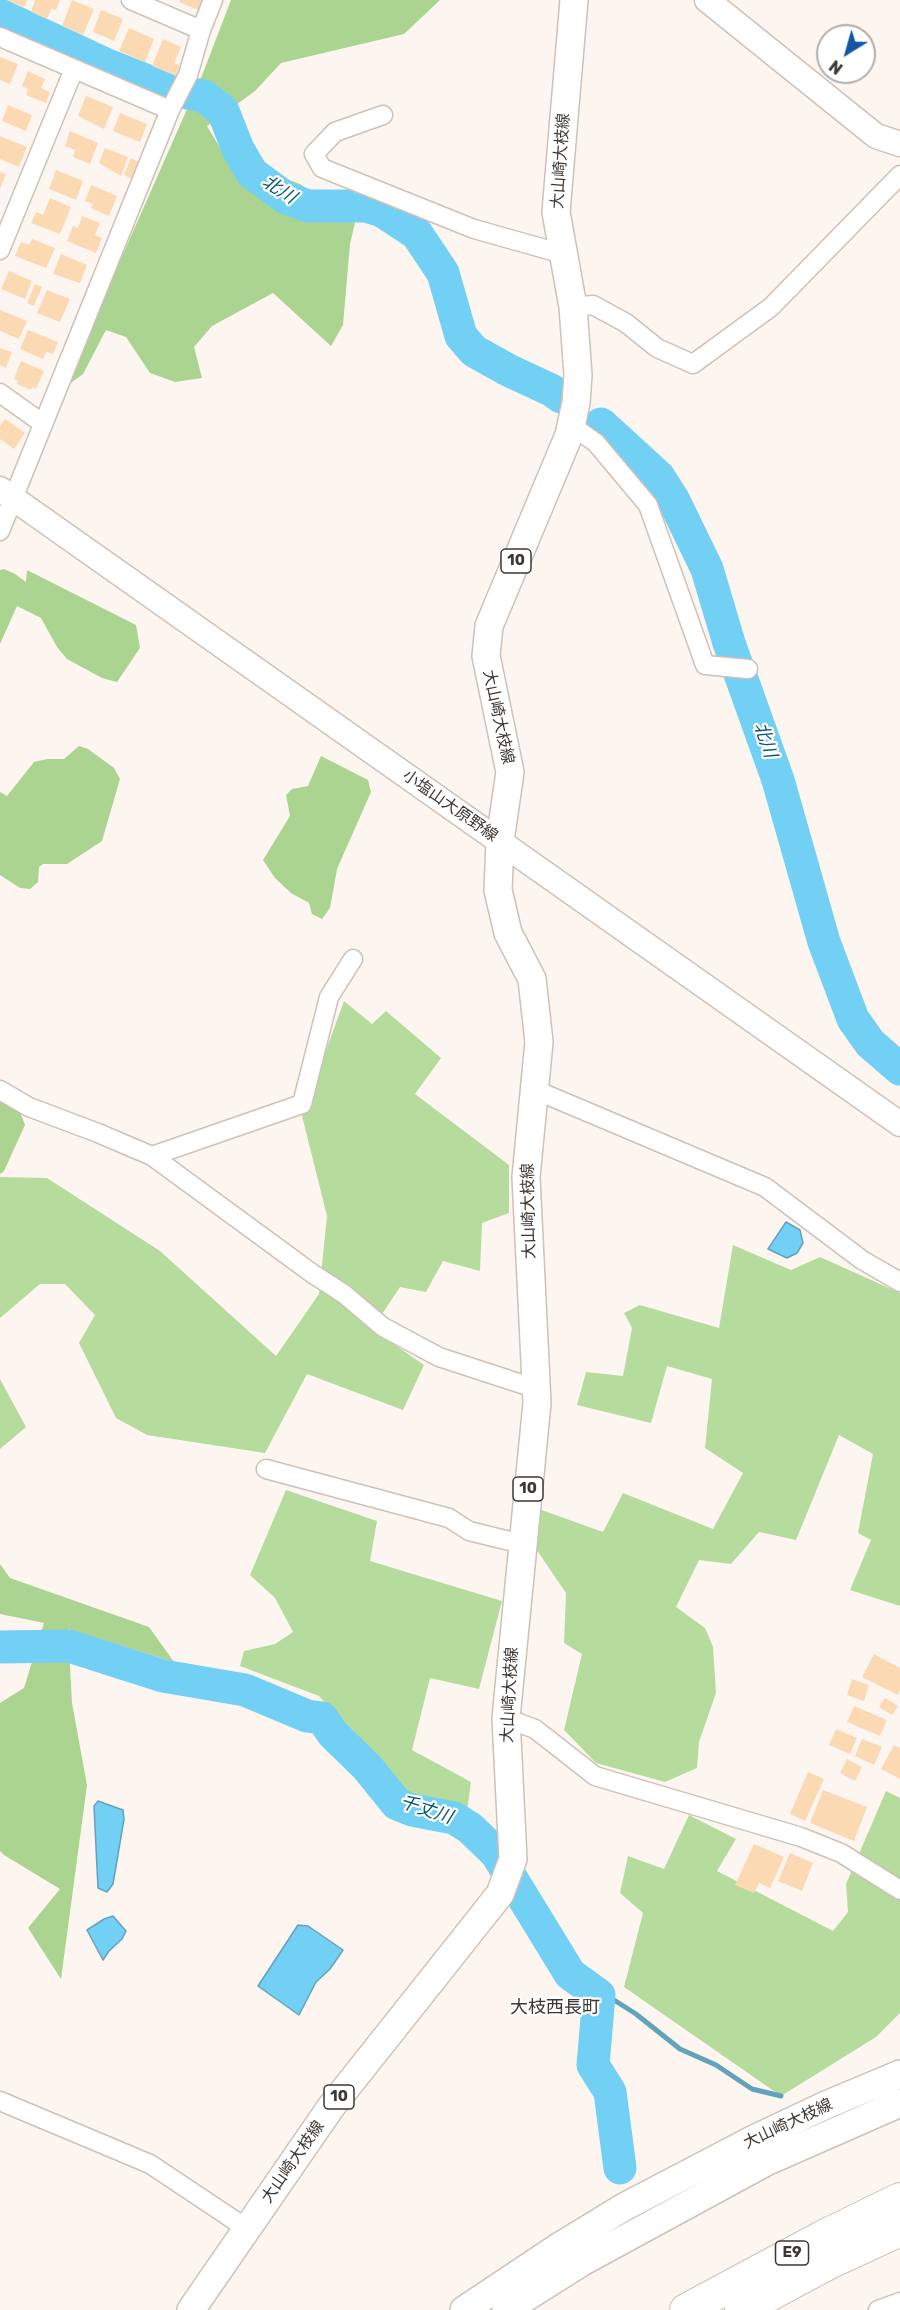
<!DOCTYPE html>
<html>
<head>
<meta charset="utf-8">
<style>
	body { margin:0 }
	#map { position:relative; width:900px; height:2310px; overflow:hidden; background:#fdf6f0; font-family:Rubik,sans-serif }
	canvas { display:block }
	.north { position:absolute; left:816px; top:24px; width:60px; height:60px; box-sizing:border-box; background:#fff; border:2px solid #b1afad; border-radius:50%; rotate:217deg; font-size:16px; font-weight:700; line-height:24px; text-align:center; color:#3b3733 }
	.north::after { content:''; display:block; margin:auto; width:21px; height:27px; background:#1654a4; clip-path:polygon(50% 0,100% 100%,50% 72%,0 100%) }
</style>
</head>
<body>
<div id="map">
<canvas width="900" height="2310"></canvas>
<div class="north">N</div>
</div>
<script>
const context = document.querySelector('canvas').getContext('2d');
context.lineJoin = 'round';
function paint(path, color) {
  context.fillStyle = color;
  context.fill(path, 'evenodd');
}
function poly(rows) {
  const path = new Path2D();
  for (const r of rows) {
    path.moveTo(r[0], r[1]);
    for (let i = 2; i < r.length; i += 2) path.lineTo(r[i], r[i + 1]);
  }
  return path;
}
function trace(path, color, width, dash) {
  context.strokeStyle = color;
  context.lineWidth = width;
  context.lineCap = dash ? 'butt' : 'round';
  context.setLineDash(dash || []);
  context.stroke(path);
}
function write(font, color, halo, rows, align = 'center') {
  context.font = font + ' Rubik,"Noto Sans JP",sans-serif';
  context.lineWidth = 4.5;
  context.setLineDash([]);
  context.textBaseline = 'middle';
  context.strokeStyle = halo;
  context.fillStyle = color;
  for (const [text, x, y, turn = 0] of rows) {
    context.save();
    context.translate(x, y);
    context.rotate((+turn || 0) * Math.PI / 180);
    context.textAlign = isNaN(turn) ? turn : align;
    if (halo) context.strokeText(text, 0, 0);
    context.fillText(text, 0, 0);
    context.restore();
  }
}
const green = poly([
	[344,1001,372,1024,386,1011,441,1058,415,1094,509,1165,509,1213,482,1223,480,1271,443,1261,426,1292,400,1287,372,1329,424,1365,403,1410,307,1374,265,1453,147,1435,116,1418,79,1343,95,1315,65,1284,40,1284,0,1318,0,1177,47,1178,160,1251,276,1356,319,1294,327,1216,302,1116],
	[733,1245,791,1270,820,1257,900,1293,900,1606,850,1590,871,1540,858,1533,873,1454,839,1435,796,1540,759,1532,731,1564,699,1560,676,1607,705,1628,713,1647,716,1693,699,1742,697,1768,665,1782,596,1763,564,1730,582,1654,564,1643,566,1593,534,1546,539,1509,603,1532,623,1493,713,1529,743,1473,705,1448,712,1379,667,1366,651,1423,577,1405,586,1372,623,1376,632,1328,624,1313,640,1305,719,1328],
	[0,1379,26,1427,0,1449],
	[286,1490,377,1521,370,1561,502,1601,479,1689,430,1678,412,1750,471,1782,467,1811,406,1796,319,1696,240,1666,244,1651,275,1644,293,1632,275,1598,250,1575],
	[886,1791,900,1798,900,2013,876,2037,781,2096,624,1987,643,1913,620,1893,628,1856,664,1869,689,1815,736,1839,717,1871,833,1931,848,1912,846,1884]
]);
const forest = poly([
	[231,0,440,0,404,34,281,63,255,91,207,126,225,156,300,184,355,223,350,244,343,325,331,346,273,293,212,326,194,347,202,378,175,382,150,373,126,337,106,330,83,374,64,388,203,73],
	[4,569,15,574,26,582,27,570,136,625,140,648,117,682,102,678,67,659,57,647,41,618,17,606,0,644,0,570],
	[79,746,88,749,114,768,120,779,102,841,67,864,43,864,39,867,38,882,30,889,20,888,0,875,0,792,7,796,34,762,47,759,64,759],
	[321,756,368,780,371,792,337,869,330,908,322,919,312,914,309,903,291,893,275,878,263,860,290,816,286,795,292,789,308,786],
	[0,1097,18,1107,25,1125,4,1171,0,1174],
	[0,1564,10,1578,149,1627,174,1662,68,1629,72,1703,87,1785,61,1979,28,1928,60,1889,4,1855,0,1851,0,1703,24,1688,44,1623,0,1614]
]);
const water = poly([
	[786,1222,800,1230,803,1243,797,1253,787,1258,768,1249,786,1222],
	[98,1801,123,1810,124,1819,113,1884,107,1892,98,1888,94,1806,98,1801],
	[113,1916,126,1931,122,1939,109,1951,103,1960,87,1930,104,1919,113,1916],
	[298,1925,308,1926,343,1950,330,1969,316,1982,299,2015,258,1986,298,1925]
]);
const stream = poly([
	[599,1995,614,2000,636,2014,680,2049,716,2065,752,2089,781,2096]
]);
const river = poly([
	[0,15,105,64,171,90,204,96,223,111,238,149,252,173,286,198,308,206,366,206,382,211,417,234,443,273,461,336,474,351,508,370,551,390,561,397],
	[601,424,659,477,673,499,707,569,729,643,778,780,824,942,853,1019,870,1043,900,1069],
	[0,1647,69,1646,163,1676,245,1690,307,1716,322,1718,333,1734,367,1767,397,1804,412,1810,454,1818,470,1828,496,1853,570,1974,599,1995,593,2065,610,2092,620,2168]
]);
const building = poly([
	[7,0,27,0,24,7],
	[35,0,60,0,56,10,51,9,47,19,31,12],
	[72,0,94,9,83,35,62,26],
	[180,0,203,0,198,10,179,2],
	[101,10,123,19,114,41,93,32],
	[129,28,154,39,145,62,119,51],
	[163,39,181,47,174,63,180,65,176,76,152,66],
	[0,57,18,64,10,84,0,80],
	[28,71,45,79,41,88,50,92,46,103,26,95,28,89,22,86],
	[86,96,113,107,104,129,78,116],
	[8,105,32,115,26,131,2,121],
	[120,113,147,124,140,142,113,131],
	[70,131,98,143,90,164,73,157,75,150,65,146],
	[0,136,27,147,19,167,0,159],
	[105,148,128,157,121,176,99,163],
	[131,158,139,162,132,179,124,175],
	[56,170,83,181,76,200,49,189],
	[0,172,6,174,0,189],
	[91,185,117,196,109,216,91,208,93,204,85,201],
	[50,198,71,207,60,234,31,223,36,212,43,215],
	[82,216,100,223,95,235,102,238,96,253,67,241,73,226,78,228],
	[32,239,55,248,46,268,15,256,21,242,29,245],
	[61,254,87,265,80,283,53,274],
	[9,271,32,281,25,299,1,289],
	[35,284,42,287,34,306,27,303],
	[47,290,70,299,60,322,37,313],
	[0,310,27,321,19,339,0,331],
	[28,330,58,342,53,354,46,352,43,359,20,349],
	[0,348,12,352,6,368,0,365],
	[21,361,44,371,36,389,32,387,31,390,17,384,18,381,14,379],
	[5,419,25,433,14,449,0,439,0,426],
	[874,1654,900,1668,900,1690,898,1695,862,1677],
	[852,1679,869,1685,864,1701,847,1695],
	[885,1698,898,1706,892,1715,879,1707],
	[854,1706,887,1720,880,1736,847,1722],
	[836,1729,857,1738,850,1754,829,1745],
	[862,1739,882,1747,874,1765,855,1756],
	[894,1745,900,1748,900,1779,881,1769],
	[847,1759,862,1767,855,1781,840,1773],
	[808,1772,824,1779,805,1821,790,1814],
	[823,1790,867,1807,854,1841,810,1823],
	[754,1844,784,1857,770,1888,759,1883,754,1893,735,1885],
	[790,1853,813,1863,802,1891,778,1881]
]);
const minor = poly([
	[131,0,201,30],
	[0,37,170,110],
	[383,115,335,132,314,154,322,168,474,229,563,254],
	[0,250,74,69],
	[573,307,593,305,626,323,657,348,693,364,771,307,900,175],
	[0,393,42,423],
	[571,425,596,443,648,505,705,665,748,669],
	[0,531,170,110,188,75,201,30,213,0],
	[533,1089,765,1187,862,1260,900,1282],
	[0,1090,29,1107,98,1133,152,1156,313,1274,344,1294,383,1327,439,1357,537,1389],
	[152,1156,302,1104,329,997,353,959],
	[266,1469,449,1518,469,1531,522,1544],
	[506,1718,535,1729,595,1776,801,1837,841,1853,900,1890],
	[0,2101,150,2164,246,2228],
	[878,2310,900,2302]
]);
const secondary = poly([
	[707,0,876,136,900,144],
	[0,489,900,1124]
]);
const primary = poly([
	[191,2310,331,2107,500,1894,513,1859,506,1718,537,1403,526,1177,539,1042,532,979,508,933,498,890,500,841,510,772,486,656,489,626,569,435,576,403,578,375,573,307,556,212,574,0],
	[464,2310,560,2246,624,2207,754,2139,826,2105,900,2074],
	[506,2310,582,2262,766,2162,900,2103]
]);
const motorway = poly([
	[686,2310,822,2237,900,2199],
	[741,2310,831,2262,900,2230]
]);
const shields = [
	[516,561,30],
	[528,1489,30],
	[339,2097,30],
	[792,2253,33]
];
const shieldNames = [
	["10",516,561],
	["10",528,1489],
	["10",339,2097],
	["E9",792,2253]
];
const streetNames = [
	["大山崎大枝線",561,161,-86],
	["大山崎大枝線",498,717,78],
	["小塩山大原野線",450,806,35],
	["大山崎大枝線",529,1211,-91],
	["大山崎大枝線",510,1695,-87],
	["大山崎大枝線",788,2124,-25],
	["大山崎大枝線",293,2162,-55]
];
const waterNames = [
	["北川",279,190,32],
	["北川",765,740,71],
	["千丈川",426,1810,18]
];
const neighbourhoodNames = [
	["大枝西長町",555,2008]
];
paint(green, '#b5dc9d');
paint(forest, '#aad48f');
paint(water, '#73d0f5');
trace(water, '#62a2bb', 1.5);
trace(stream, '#62a2bb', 5);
trace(river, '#73d0f5', 33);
paint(building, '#fad9b3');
trace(minor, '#cdc1b8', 21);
trace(secondary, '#cdc1b8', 27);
trace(primary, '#cdc1b8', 30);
trace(motorway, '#cdc1b8', 34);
trace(minor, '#fff', 18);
trace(secondary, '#fff', 24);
trace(primary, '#fff', 27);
trace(motorway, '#fff', 32);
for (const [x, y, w] of shields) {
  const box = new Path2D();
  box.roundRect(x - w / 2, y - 12, w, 24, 4.5);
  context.fillStyle = '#fff';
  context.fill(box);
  trace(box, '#3b3733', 1.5);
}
write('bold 15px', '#3b3733', null, shieldNames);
write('16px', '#3b3733', '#fff', streetNames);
write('italic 18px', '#03566f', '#fff', waterNames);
write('18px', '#3b3733', '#fff', neighbourhoodNames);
</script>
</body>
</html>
